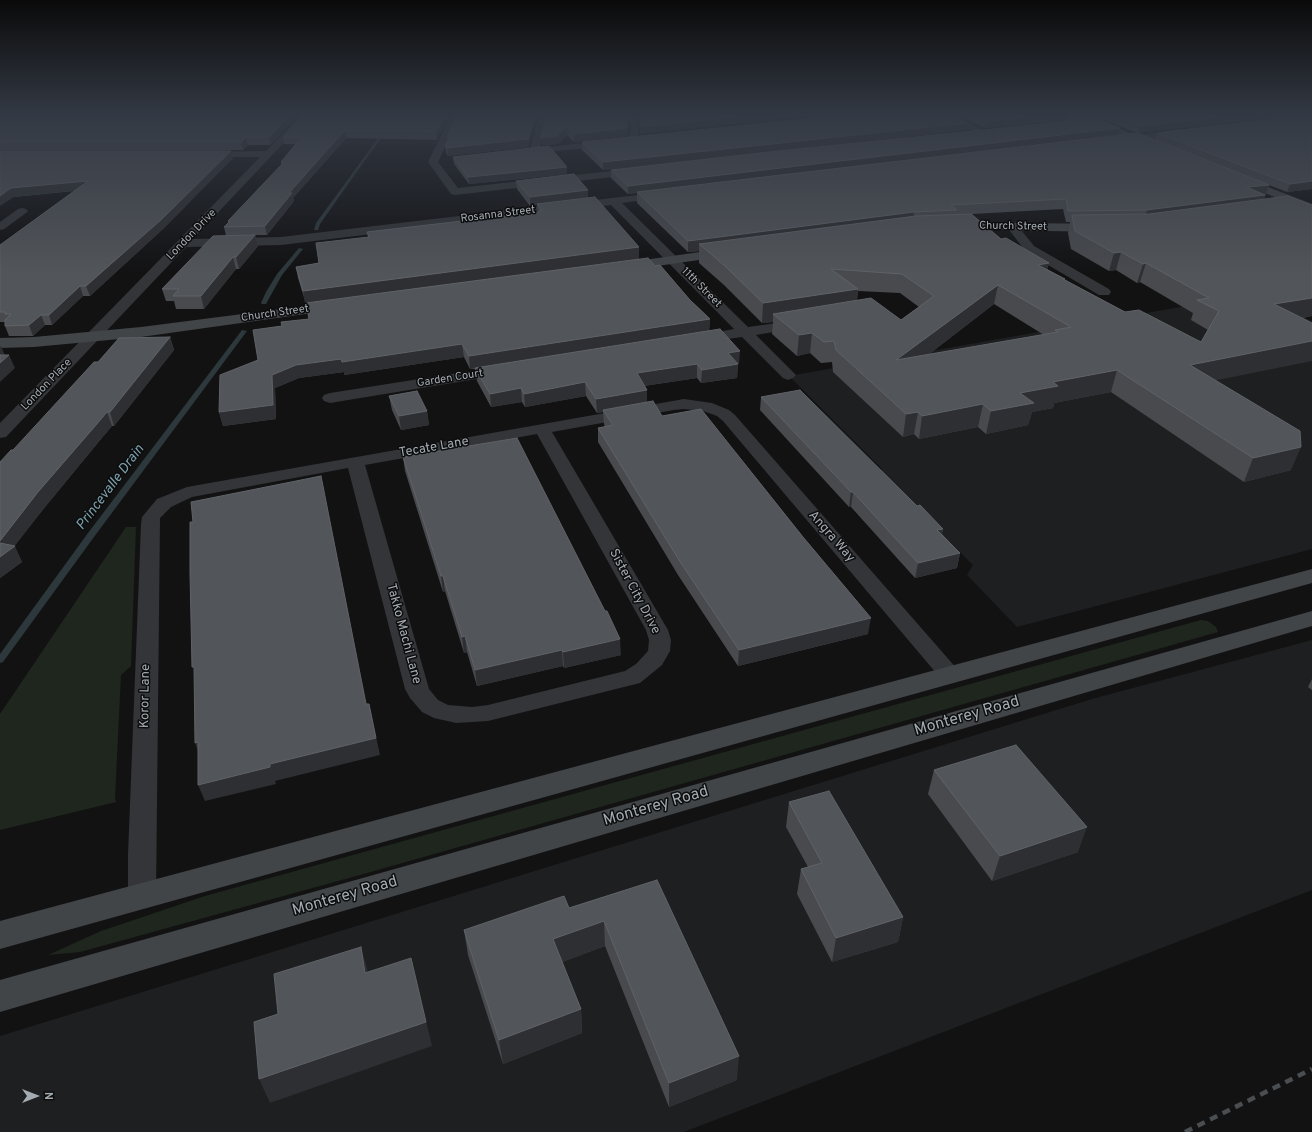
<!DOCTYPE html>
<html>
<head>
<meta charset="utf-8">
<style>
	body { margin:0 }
	#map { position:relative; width:1312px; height:1132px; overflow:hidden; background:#121213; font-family:Overpass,sans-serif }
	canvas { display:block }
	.north { position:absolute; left:16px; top:1076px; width:40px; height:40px; -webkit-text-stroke:3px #0d0d0e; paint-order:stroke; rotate:90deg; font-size:11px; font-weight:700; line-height:16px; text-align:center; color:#a4acb3 }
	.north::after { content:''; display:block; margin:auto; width:14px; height:18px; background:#a4acb3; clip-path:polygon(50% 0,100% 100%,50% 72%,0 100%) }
</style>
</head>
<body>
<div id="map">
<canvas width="1312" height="1132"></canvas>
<div class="north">N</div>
</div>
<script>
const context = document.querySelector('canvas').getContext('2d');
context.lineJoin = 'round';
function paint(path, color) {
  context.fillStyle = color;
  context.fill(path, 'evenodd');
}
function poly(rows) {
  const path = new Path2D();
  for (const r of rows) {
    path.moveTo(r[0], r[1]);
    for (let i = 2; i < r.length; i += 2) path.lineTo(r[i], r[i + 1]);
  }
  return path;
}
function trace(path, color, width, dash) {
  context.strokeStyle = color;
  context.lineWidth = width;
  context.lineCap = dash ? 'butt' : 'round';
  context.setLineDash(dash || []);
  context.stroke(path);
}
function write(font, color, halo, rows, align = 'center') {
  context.font = font + ' Overpass,sans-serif';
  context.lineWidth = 3;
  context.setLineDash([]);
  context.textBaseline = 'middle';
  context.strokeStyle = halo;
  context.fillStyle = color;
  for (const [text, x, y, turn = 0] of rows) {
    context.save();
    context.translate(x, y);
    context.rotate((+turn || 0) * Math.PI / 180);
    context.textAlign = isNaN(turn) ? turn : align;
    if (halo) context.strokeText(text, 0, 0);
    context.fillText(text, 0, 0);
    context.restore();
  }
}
const built = poly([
	[1254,294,1312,321,1312,549,1017,627,967,575,973,565,879,473,882,469,789,376],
	[1312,640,1312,890,684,1132,0,1132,0,1036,1092,699]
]);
const green = poly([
	[126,527,136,527,131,666,121,675,115,798,116,802,0,830,0,714],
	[1201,620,1208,621,1216,627,1218,632,360,875,80,952,48,955,101,931,205,896]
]);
const stream = poly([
	[395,115,398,115,358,170,320,224,318,230,314,230,316,223,395,115],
	[299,248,303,249,282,275,266,304,262,304,261,303,266,292,277,274,299,248],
	[242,330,247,331,94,537,3,662,0,663,0,654,88,533,242,330]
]);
const street = poly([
	[301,115,310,115,193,239,281,237,663,192,667,193,668,195,667,197,622,203,748,327,798,320,803,321,805,324,803,327,756,335,796,375,793,378,788,380,783,378,742,337,699,343,694,342,692,339,694,336,734,329,611,205,281,245,186,247,6,437,0,438,0,423,260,157,205,157,200,154,202,152,266,151,301,115],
	[451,115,460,115,438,162,458,188,638,168,643,171,638,174,455,195,451,194,428,162,451,115],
	[538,115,547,115,540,148,609,140,614,143,609,146,523,154,521,152,523,150,530,149,538,115],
	[630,115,638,115,639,140,634,143,629,140,630,115],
	[940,115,952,115,989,133,984,136,981,135,940,115],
	[1184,129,1187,130,1189,132,1187,134,1120,143,1115,140,1120,137,1184,129],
	[22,208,26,209,28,211,26,213,4,229,0,230,0,222,18,209,22,208],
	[1013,224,1017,225,1034,246,1109,289,1111,292,1109,295,1099,295,1026,252,1007,227,1009,225,1013,224],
	[502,366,507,368,510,371,507,374,330,403,324,401,322,398,324,395,330,393,502,366],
	[684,399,712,403,729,410,735,415,958,670,961,675,958,680,950,683,942,680,723,421,717,416,703,411,684,409,674,410,552,432,668,630,671,640,670,651,662,665,640,683,488,721,456,723,434,718,422,712,410,698,405,689,348,468,192,497,171,507,160,518,156,896,152,904,142,908,132,904,128,896,128,855,141,524,142,517,157,499,187,487,684,399],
	[537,434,646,630,649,640,648,651,636,664,625,671,488,705,472,707,448,705,438,700,429,689,365,465,537,434]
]);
const secondary = poly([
	[1071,115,1086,115,1157,144,1158,146,1157,148,1149,148,1071,115],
	[1239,176,1312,204,1312,212,1235,181,1233,179,1235,177,1239,176],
	[957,222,1098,224,1103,225,1104,228,1103,231,1098,232,952,229,951,226,952,223,957,222],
	[728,248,733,249,735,252,733,255,623,271,618,270,616,267,618,264,623,263,728,248],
	[336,302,341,303,343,306,341,309,141,337,34,347,0,348,0,338,34,337,141,327,336,302],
	[1312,569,1312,583,0,949,0,921,1312,569],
	[1312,611,1312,626,0,1012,0,980,1312,611]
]);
const rail = poly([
	[1185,1132,1312,1069]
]);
const wall = poly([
	[0,115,299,115,270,145,248,145,243,150,0,150],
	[450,115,437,140,346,138,293,198,294,201,267,235,255,235,258,246,239,269,236,269,204,309,176,309,174,301,166,301,162,289,226,236,224,227,228,223,228,221,281,165,281,162,295,144,284,144,283,137],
	[546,115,628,115,628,136,574,142,567,135,558,144,542,145],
	[957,115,1088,115,1118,135,935,157,1155,140,1157,133,1312,189,1287,192,1269,185,1264,199,1312,316,1303,318,1215,380,1291,470,1244,482,1111,392,1054,403,1053,408,1032,412,1028,425,986,434,978,427,919,439,914,434,903,437,833,372,832,362,821,363,810,353,797,356,772,334,773,322,762,323,724,285,699,263,699,251,688,252,637,203,637,193,628,194,611,178,611,170,1070,121,1068,120,985,128],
	[1063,209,1066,222,1070,222,1068,233,1071,249,1109,271,1116,270,1137,283,1140,282,1193,313,1191,320,1208,330,1201,342,1125,312,1065,280,1065,279,1047,269,1049,263,1001,239,972,214],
	[858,291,900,293,919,307,901,320,857,300],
	[994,304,1044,335,928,355],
	[1091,115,1295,115,1137,133],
	[967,130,603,170,582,150,582,142],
	[447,137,529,147,448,156,446,153,445,145,448,140],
	[0,151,233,158,164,228,90,296,83,296,52,325,45,325,33,336,9,336,5,326,5,322,0,322,0,245,74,191,14,197],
	[453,157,567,174,510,180,469,184,454,164],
	[516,181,588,190,588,198,639,247,639,259,655,266,710,319,709,331,739,364,738,364,737,378,701,383,697,378,644,386,647,403,662,416,868,634,738,666,678,575,598,442,598,428,605,427,604,424,603,412,597,413,586,396,525,407,522,402,491,407,477,381,475,369,470,369,464,357,344,375,344,372,299,378,275,388,276,419,223,426,219,412,258,360,282,326,309,319,306,304,298,278,296,267,319,263,368,237,367,232,538,212,537,205,530,206,517,189],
	[170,337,174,350,114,426,112,426,101,439,45,507,14,546,22,562,0,578,0,462,13,450],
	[389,396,427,411,429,425,401,430,392,410],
	[761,397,917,506,943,529,942,534,960,553,957,568,915,578,851,507,849,507,760,410],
	[403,457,621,655,564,668,563,666,477,686,467,652,464,653,445,591,443,592,405,471],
	[1312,679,1312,690,1308,687],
	[934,770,1078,852,992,881,928,794],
	[789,802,903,917,898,942,832,962,797,894,801,869,808,867,786,827],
	[657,880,737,1080,669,1107,605,946,562,962,581,1009,582,1033,503,1064,468,955,464,930,569,908]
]);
const shadedWall = poly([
	[290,115,299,115,270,145,269,137],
	[445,115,450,115,437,140,436,132],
	[535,115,537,115,529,147,448,156,447,148],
	[628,115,628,136,574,142,574,134],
	[752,115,822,115,640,134,640,127],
	[1039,115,1069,115,1068,120,985,128,987,121],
	[1232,115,1295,115,1137,133,1139,126],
	[968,123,967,130,603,170,603,162],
	[567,127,567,135,558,144,542,145,541,138],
	[1120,128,1118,135,628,194,628,186],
	[345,130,346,138,293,198,294,201,267,235,265,226,289,193],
	[246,137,248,145,243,150,241,142],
	[231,151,233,158,164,228,90,296,86,286],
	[567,167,567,174,510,180,469,184,468,177],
	[88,181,90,189,14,197,0,206,0,196,11,188],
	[1312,181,1312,189,1287,192,1290,184],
	[1269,185,1262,205,1144,220,1147,210,1247,187],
	[588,190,588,199,537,204,537,205,530,206,530,197],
	[914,212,913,223,699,244,699,251,688,252,688,241],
	[255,235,258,246,239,269,236,257],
	[639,247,639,259,305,304,303,291],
	[1121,252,1116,270,1109,271,1114,253],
	[233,257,236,269,204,309,201,296],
	[1049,263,1044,282,1038,265],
	[1146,263,1140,282,1137,283,1143,264],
	[998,285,994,304,893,382,896,360],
	[80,286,83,296,52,325,49,315],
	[858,289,856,309,773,314,773,322,762,323,763,303],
	[1312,298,1312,316,1267,324,1274,304],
	[41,315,45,325,33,336,29,325],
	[710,319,709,332,470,369,469,356],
	[812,333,810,353,797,356,799,335],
	[170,337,174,350,114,426,110,412],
	[1312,341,1312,361,1183,387,1190,365],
	[462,344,464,357,344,375,344,372,299,378,275,388,276,419,223,426,219,412,272,375,296,365,341,359],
	[1,346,6,358,9,355,15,368,0,382,0,347],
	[740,351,739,364,738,364,737,378,701,383,702,370,728,353],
	[697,364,697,378,637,387,637,373],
	[1117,370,1111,392,1054,403,1053,408,1032,412,1028,425,986,434,991,411,1020,393,1053,382],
	[585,382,586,396,525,407,524,394],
	[521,388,522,402,491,407,490,394],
	[647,390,647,404,603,410,603,412,597,413,596,399],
	[983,404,978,427,919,439,922,416],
	[427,411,429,425,401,430,399,416],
	[107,412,112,426,101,439,45,507,14,547,15,546,22,562,0,578,0,541,38,492,96,425],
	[918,412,914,434,903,437,906,414],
	[1301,447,1291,470,1244,482,1253,458],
	[321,476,370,721,366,704],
	[851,492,853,492,851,507,849,507],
	[943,529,940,544,937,530],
	[960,553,957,568,915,578,918,563],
	[441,576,443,576,445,591,443,592],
	[871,618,868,634,738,666,739,650],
	[465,636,467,652,464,653,462,637],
	[620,639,621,655,564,668,563,652],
	[562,650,563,666,477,686,475,670],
	[369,704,380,755,275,781,276,784,205,801,198,785,270,764],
	[198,742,201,760,195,743],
	[1087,827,1078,852,992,881,1000,856],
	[903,917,898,942,832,962,836,938],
	[604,921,605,946,556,964,553,939],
	[361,947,368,972,365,973],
	[411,958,432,1046,270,1103,259,1079],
	[581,1009,582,1033,503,1064,499,1040],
	[739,1056,737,1080,669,1107,669,1083]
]);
const building = poly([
	[0,115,290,115,269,137,246,137,241,142,0,142,0,115],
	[303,115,445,115,436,132,345,130,289,193,292,193,265,226,224,227,230,221,228,221,284,162,281,162,302,137,283,137,303,115],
	[457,115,535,115,528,139,447,148,445,145,450,137,447,137,457,115],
	[546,115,628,115,627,128,574,134,567,127,557,136,541,138,546,115],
	[640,115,752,115,640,127,640,115],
	[843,115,953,115,968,123,603,162,582,142,843,115],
	[974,115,1039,115,987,121,974,115],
	[1075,115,1088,115,1120,128,628,186,611,170,769,152,1070,121,1076,116,1075,115],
	[1112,115,1232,115,1139,126,1112,115],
	[1304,115,1312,115,1312,181,1290,184,1157,133,1304,115],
	[1138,133,1269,185,1247,187,1265,195,1147,210,1068,211,1066,199,951,205,957,210,914,212,688,241,637,192,1138,133],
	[549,146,567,167,509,173,468,177,453,157,549,146],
	[0,151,231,151,162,219,86,286,80,286,49,315,41,315,29,325,5,326,5,320,11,314,5,314,5,312,0,312,0,245,88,181,11,188,0,196,0,151],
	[574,174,588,190,530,197,516,181,574,174],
	[1288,196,1312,205,1312,298,1274,304,1312,323,1312,341,1190,365,1300,431,1301,447,1253,458,1117,370,1053,382,1058,386,1020,393,1034,403,991,411,983,404,922,416,918,412,906,414,836,350,834,341,824,342,812,333,799,335,773,314,871,298,901,320,934,296,902,274,831,269,858,289,763,303,725,266,699,244,916,216,971,214,1001,239,1006,238,1049,263,1038,265,1065,279,1063,279,1125,312,1139,310,1201,342,1219,311,1197,300,1209,298,1146,263,1143,264,1121,252,1114,253,1075,231,1072,215,1149,214,1288,196],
	[998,285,1071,327,1055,330,1058,332,896,360,998,285],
	[595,197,639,247,303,291,296,267,319,263,316,243,369,237,367,232,540,212,539,211,542,210,537,204,595,197],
	[255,235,236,257,233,257,201,296,173,296,179,289,162,289,213,236,255,235],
	[648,258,655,266,660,265,690,300,710,319,469,356,462,344,342,362,341,359,296,365,272,375,273,405,219,412,220,375,258,360,253,330,282,326,281,322,309,319,306,303,648,258],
	[720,329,740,351,728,353,738,364,702,370,697,364,637,373,647,390,596,399,585,382,524,394,521,388,490,394,475,368,720,329],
	[170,337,110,412,107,412,96,425,38,492,0,541,0,462,11,450,13,450,94,362,98,362,119,338,170,337],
	[0,355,9,355,0,363,0,355],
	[800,390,917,506,920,505,943,529,937,530,960,553,918,563,853,492,851,492,761,397,800,390],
	[417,391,427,411,399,416,389,396,417,391],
	[653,401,662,416,701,409,803,537,871,618,739,650,679,560,598,428,613,425,603,410,653,401],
	[517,438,605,611,607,611,620,639,563,652,562,650,475,670,465,636,462,637,443,576,441,576,403,457,517,438],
	[321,476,366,704,369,704,376,738,270,764,270,767,198,785,198,742,195,743,194,667,192,667,190,573,190,522,193,522,191,502,321,476],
	[0,543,15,546,0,557,0,543],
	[1016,745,1087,827,1000,856,934,770,1016,745],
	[829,791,903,917,836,938,801,869,822,863,789,802,829,791],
	[657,880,739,1056,669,1083,604,921,553,939,581,1009,499,1040,464,930,564,896,569,908,657,880],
	[361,947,365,973,411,958,426,1022,259,1079,254,1022,278,1014,274,974,361,947]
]);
const farStreetnames = [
	["Rosanna Street",498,215,-7],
	["Church Street",1013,227,1],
	["London Drive",192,235,-46],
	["11th Street",701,288,45],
	["Church Street",275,314,-8],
	["Garden Court",450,379,-9],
	["London Place",47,385,-46]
];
const streetNames = [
	["Tecate Lane",434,448,-10],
	["Angra Way",831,537,49],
	["Sister City Drive",634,592,62],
	["Takko Machi Lane",403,634,75],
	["Koror Lane",146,696,-89]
];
const waterNames = [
	["Princevalle Drain",111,488,-53]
];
const nearStreetnames = [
	["Monterey Road",967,717,-16],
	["Monterey Road",656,807,-16],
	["Monterey Road",345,897,-16]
];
paint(built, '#1e1f20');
paint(green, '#1f261e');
paint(stream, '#2c383b');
paint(street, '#333538');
paint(secondary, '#414548');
trace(rail, '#4a4e51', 4.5, [8, 6]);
paint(wall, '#484a4e');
paint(shadedWall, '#2e2f32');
paint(building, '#525559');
trace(building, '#5f6267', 1);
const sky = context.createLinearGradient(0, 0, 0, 274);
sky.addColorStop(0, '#0a0a0a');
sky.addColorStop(0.42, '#333944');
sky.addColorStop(1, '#33394400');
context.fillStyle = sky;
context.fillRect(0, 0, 1312, 274);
write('11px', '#a4acb3', '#0d0d0e', farStreetnames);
write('13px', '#a4acb3', '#0d0d0e', streetNames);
write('italic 14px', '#7ca2ae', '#0d0d0e', waterNames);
write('16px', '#a4acb3', '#0d0d0e', nearStreetnames);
</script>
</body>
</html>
